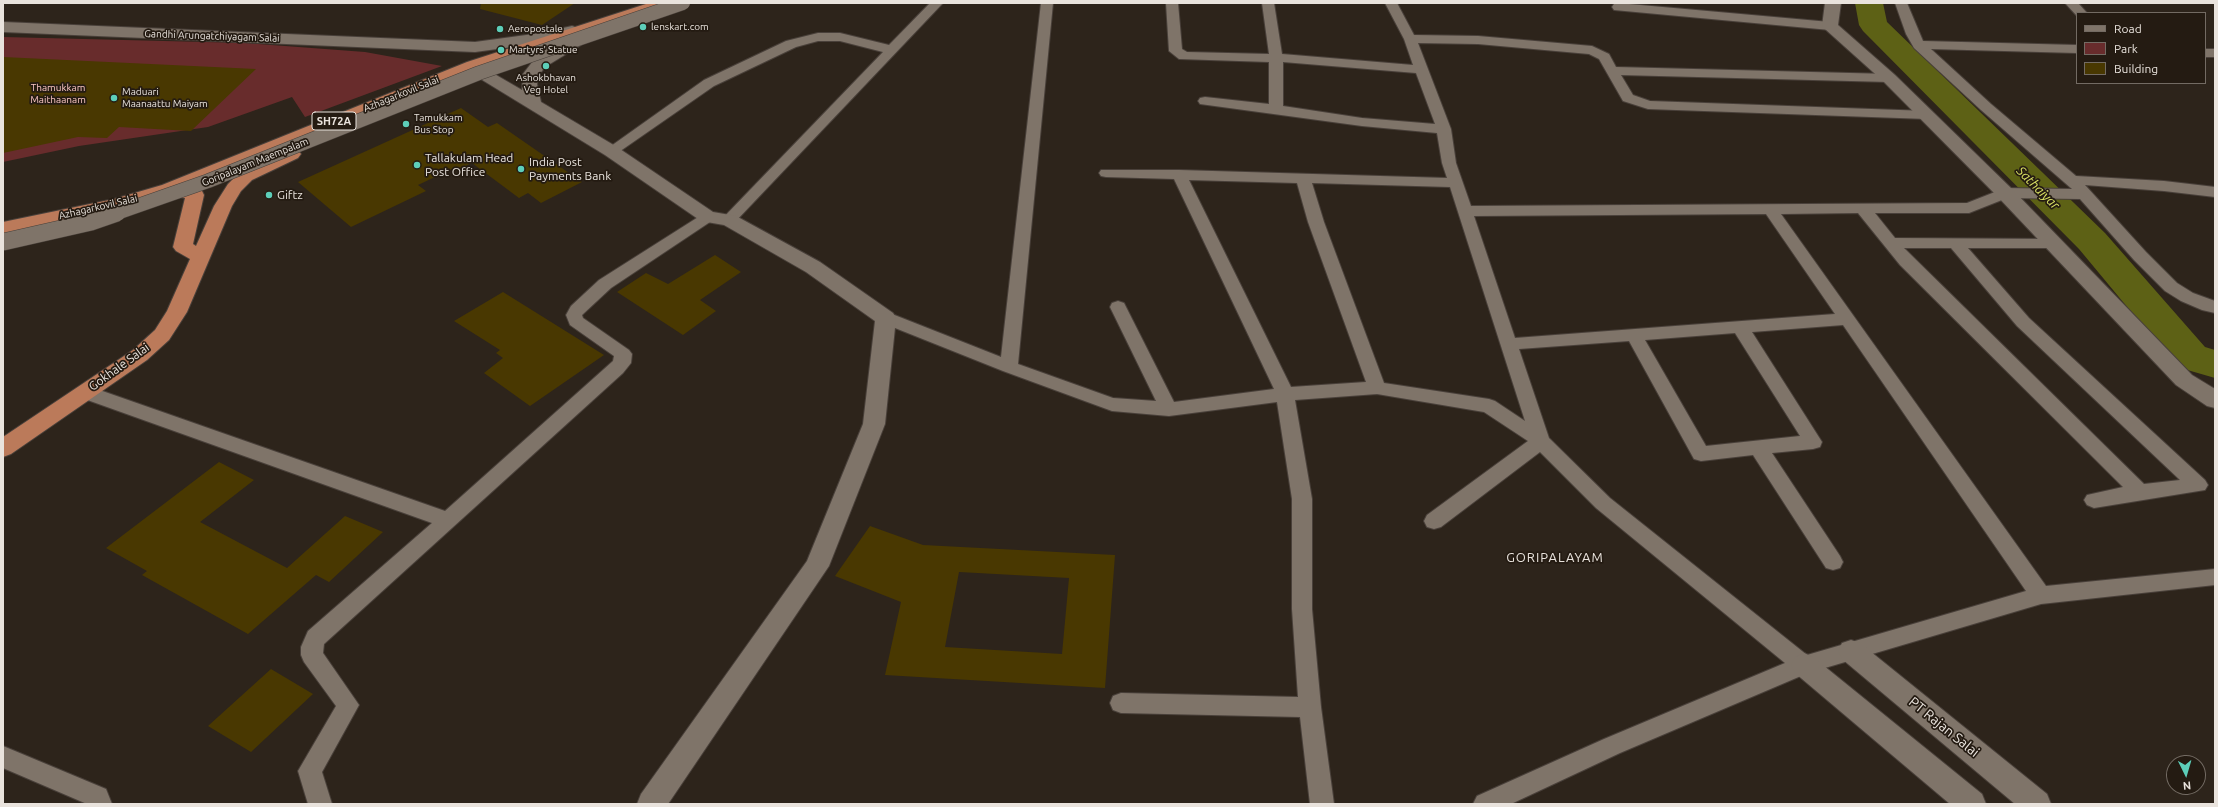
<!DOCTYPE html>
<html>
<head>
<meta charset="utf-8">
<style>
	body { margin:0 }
	#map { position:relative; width:2218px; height:807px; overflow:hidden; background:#2d241b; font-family:Ubuntu,sans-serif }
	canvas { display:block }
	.frame { position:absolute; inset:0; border:4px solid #e9e3dd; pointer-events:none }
	.legend { position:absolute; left:2076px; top:12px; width:130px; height:72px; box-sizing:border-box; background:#241b12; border:1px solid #736b63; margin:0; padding:5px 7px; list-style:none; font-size:12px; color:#e9e3dd }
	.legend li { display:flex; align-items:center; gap:8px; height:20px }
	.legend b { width:20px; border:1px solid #736b63 }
	.north { position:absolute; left:2166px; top:755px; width:40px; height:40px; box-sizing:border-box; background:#241b12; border:1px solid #736b63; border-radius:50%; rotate:175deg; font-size:11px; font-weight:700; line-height:16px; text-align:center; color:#e9e3dd }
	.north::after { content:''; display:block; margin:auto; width:14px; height:18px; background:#5dceb9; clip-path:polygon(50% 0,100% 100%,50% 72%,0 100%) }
</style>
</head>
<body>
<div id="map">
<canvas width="2218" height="807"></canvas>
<div class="frame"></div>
<ul class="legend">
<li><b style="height:5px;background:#7f7469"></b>Road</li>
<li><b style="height:11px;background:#682c2c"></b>Park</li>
<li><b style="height:11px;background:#493801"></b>Building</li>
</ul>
<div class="north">N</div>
</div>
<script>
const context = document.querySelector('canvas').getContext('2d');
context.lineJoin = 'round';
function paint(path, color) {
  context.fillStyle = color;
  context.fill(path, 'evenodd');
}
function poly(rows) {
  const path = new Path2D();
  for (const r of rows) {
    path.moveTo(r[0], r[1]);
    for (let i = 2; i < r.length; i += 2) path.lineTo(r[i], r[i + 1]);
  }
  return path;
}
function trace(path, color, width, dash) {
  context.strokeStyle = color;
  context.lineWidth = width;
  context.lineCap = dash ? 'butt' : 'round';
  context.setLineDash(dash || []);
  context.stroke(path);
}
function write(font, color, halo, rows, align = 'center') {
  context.font = font + ' Ubuntu,sans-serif';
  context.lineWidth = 3.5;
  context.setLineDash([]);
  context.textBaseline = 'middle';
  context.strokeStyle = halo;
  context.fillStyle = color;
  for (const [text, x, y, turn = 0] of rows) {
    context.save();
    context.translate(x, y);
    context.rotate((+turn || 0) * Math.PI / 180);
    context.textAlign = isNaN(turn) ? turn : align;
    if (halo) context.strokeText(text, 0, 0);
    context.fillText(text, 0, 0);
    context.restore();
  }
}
const green = poly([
	[3,37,245,43,365,52,442,66,305,117,292,97,208,127,79,146,3,162]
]);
const river = poly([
	[1855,3,1883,3,1887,22,2105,233,2205,347,2215,350,2215,378,2177,367,2079,249,1863,31,1859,25,1855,3]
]);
const building = poly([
	[481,3,575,3,542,25,480,9],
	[3,57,256,69,191,131,119,127,107,138,78,137,3,153],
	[461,108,488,127,497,123,582,182,541,203,528,193,519,198,472,163,457,170,454,168,418,185,426,191,351,227,298,182],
	[715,255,741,272,700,300,716,311,683,335,617,292,646,273,668,284],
	[503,292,604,355,530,406,484,373,503,358,496,353,500,350,454,321],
	[219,462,254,480,200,522,287,568,345,516,383,532,329,582,316,575,248,634,142,575,147,571,106,548],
	[870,526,923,545,1115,555,1105,688,885,675,901,602,835,576],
	[959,572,1069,578,1062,654,945,647],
	[271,669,313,694,251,752,208,726]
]);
const minor = poly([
	[930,3,943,3,734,223,724,223,721,220,883,52,840,41,818,41,796,47,714,86,616,154,606,154,604,151,704,80,786,41,818,33,840,33,889,45,930,3],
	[1041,3,1053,3,1018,364,1113,398,1156,401,1110,307,1112,303,1118,301,1124,303,1174,402,1274,389,1174,179,1106,177,1101,176,1099,173,1101,170,1179,170,1447,178,1442,163,1437,133,1362,126,1200,104,1198,101,1200,98,1205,97,1269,104,1269,62,1179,59,1169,51,1166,3,1178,3,1182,49,1187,52,1269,54,1262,3,1274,3,1282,54,1413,65,1404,39,1385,3,1397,3,1414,35,1478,36,1592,46,1609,54,1616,67,1889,74,1896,78,1889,82,1621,75,1633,95,1650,101,1927,111,1934,115,1927,119,1648,109,1623,101,1599,59,1589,54,1478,44,1418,43,1451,129,1456,163,1471,206,1967,203,2005,188,2072,189,1981,110,1914,48,1906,34,1895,3,1907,3,1923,41,2077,45,2077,53,1931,49,1991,104,2076,176,2164,181,2215,187,2215,197,2164,191,2085,185,2146,252,2177,283,2193,293,2215,301,2215,313,2202,310,2181,301,2165,291,2134,260,2080,199,2007,198,1969,213,1875,213,1895,238,2058,239,2060,243,2058,247,2052,248,1968,248,2029,318,2205,480,2208,485,2205,490,2094,508,2087,505,2084,500,2087,495,2123,487,1900,265,1858,213,1781,214,2046,586,2215,569,2215,585,2041,604,1808,673,1620,753,1511,804,1473,804,1477,796,1604,739,1785,663,1596,508,1540,452,1441,527,1434,529,1427,527,1424,521,1427,515,1528,441,1484,412,1377,394,1295,400,1312,499,1312,609,1321,707,1334,804,1310,804,1300,717,1121,713,1113,710,1110,703,1113,696,1121,693,1298,697,1292,609,1292,499,1277,402,1169,416,1112,411,1003,371,880,322,878,318,880,314,886,312,892,314,1001,357,1041,3],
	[1283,62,1416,73,1435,124,1362,118,1283,106,1283,62],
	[1189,180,1297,183,1308,222,1366,382,1291,387,1189,180],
	[1312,183,1450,187,1525,421,1495,401,1489,399,1384,383,1324,222,1312,183],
	[1766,214,1835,314,1515,338,1474,216,1766,214],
	[1904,248,1951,248,2017,326,2180,480,2144,484,1904,248],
	[1843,325,2026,591,1807,655,1610,498,1549,438,1519,349,1629,341,1694,459,1701,461,1753,455,1826,568,1833,570,1840,568,1843,562,1840,556,1772,453,1813,449,1820,447,1822,442,1752,332,1843,325],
	[1735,333,1800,436,1706,446,1645,340,1735,333],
	[1618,3,1830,22,1836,26,1830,30,1614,10,1612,7,1614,4,1618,3],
	[2065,3,2078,3,2087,13,2077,13,2077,16,2065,3],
	[2205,49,2215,49,2215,57,2205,57,2205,49],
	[708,212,713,214,716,217,713,220,611,288,582,315,583,318,629,350,632,354,631,363,623,373,324,644,323,653,359,705,322,772,332,804,308,804,298,771,336,706,304,662,301,655,301,647,308,631,432,523,79,397,76,392,79,387,85,386,91,387,445,511,613,361,614,356,570,325,566,315,571,306,599,280,703,214,708,212],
	[3,746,106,789,112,804,87,804,3,768,3,746]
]);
const tertiary = poly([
	[1825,3,1841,3,1838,25,1895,75,2012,189,2192,375,2215,389,2215,408,2207,406,2176,385,1998,197,1883,81,1825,29,1822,26,1825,3],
	[3,22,475,42,541,33,572,26,578,28,580,31,578,34,541,43,475,52,3,32,3,22]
]);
const secondary = poly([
	[575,37,581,39,583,42,581,45,545,67,539,75,537,84,541,102,617,147,713,212,736,216,820,262,893,313,896,318,885,424,829,566,668,804,637,804,641,794,807,561,863,424,875,321,806,272,724,225,701,221,605,155,479,78,477,75,479,72,491,72,522,90,523,74,533,61,575,37],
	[1851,640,1860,643,2047,794,2051,804,2015,804,1842,659,1838,651,1842,643,1851,640],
	[1804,653,1813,657,1982,794,1986,804,1950,804,1795,673,1791,665,1795,657,1804,653]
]);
const trunk = poly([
	[649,3,661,3,663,6,660,9,479,68,187,188,202,191,204,195,193,244,196,246,214,206,228,184,240,172,286,150,292,149,298,150,301,154,298,158,252,180,241,191,232,206,187,312,169,340,147,360,11,454,3,457,3,437,133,350,155,330,167,311,190,259,176,251,173,247,185,198,169,195,117,210,3,234,3,222,114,199,162,185,467,62,649,3]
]);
const minorBridgeFar1 = poly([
	[114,214,208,181,479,73,683,3]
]);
const minorBridge = poly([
	[3,242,91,222,117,213]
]);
const markers = [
	[643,27,4,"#5dceb9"],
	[500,29,4,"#5dceb9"],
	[501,50,4,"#5dceb9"],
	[546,66,4,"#5dceb9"],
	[114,98,4,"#5dceb9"],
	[406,124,4,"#5dceb9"],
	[417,165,4,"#5dceb9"],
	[521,169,4,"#5dceb9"],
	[269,195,4,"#5dceb9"]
];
const farPoinames = [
	["lenskart.com",651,27],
	["Aeropostale",508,29],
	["Martyrs' Statue",509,50],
	["Ashokbhavan",546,78,"center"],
	["Veg Hotel",546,90,"center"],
	["Maduari",122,92],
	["Maanaattu Maiyam",122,104],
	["Tamukkam",414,118],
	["Bus Stop",414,130]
];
const farStreetnames = [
	["Gandhi Arungatchiyagam Salai",212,36,2],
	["Azhagarkovil Salai",401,94,-22],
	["Goripalayam Maempalam",255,162,-22],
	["Azhagarkovil Salai",98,207,-13]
];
const farParknames = [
	["Thamukkam",58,88],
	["Maithaanam",58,100]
];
const shields = [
	[334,121,44]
];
const shieldNames = [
	["SH72A",334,121]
];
const poiNames = [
	["Tallakulam Head",425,158],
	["Post Office",425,172],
	["India Post",529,162],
	["Payments Bank",529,176],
	["Giftz",277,195]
];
const streetNames = [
	["Gokhale Salai",119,367,-36]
];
const waterNames = [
	["Sathaiyar",2038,188,45]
];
const neighbourhoodNames = [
	["GORIPALAYAM",1555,558]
];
const nearStreetnames = [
	["PT Rajan Salai",1944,727,39]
];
paint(green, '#682c2c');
paint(river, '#5d6115');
paint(building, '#493801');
trace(minor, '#49403a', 2);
trace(tertiary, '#49403a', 2);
trace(secondary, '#49403a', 2);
trace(trunk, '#49403a', 2);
paint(minor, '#7f7469');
paint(tertiary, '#7f7469');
paint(secondary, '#7f7469');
paint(trunk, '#bb7a5a');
trace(minorBridgeFar1, '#49403a', 15, []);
trace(minorBridge, '#49403a', 18, []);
trace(minorBridgeFar1, '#7f7469', 14);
trace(minorBridge, '#7f7469', 17);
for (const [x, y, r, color] of markers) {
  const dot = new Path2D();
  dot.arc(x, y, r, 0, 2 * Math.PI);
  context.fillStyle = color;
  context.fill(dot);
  trace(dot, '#241b12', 1.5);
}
write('10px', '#e9e3dd', '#241b12', farPoinames, 'left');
write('10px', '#e9e3dd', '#241b12', farStreetnames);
write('10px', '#fbc7c4', '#241b12', farParknames);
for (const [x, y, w] of shields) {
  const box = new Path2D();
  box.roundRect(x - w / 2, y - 9, w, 18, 3);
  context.fillStyle = '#241b12';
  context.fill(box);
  trace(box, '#e9e3dd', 1);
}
write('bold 11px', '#e9e3dd', null, shieldNames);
write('12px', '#e9e3dd', '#241b12', poiNames, 'left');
write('12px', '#e9e3dd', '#241b12', streetNames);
write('italic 13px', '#dbe365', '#241b12', waterNames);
context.letterSpacing = '1px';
write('13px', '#e9e3dd', '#241b12', neighbourhoodNames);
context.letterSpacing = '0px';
write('14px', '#e9e3dd', '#241b12', nearStreetnames);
</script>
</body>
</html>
